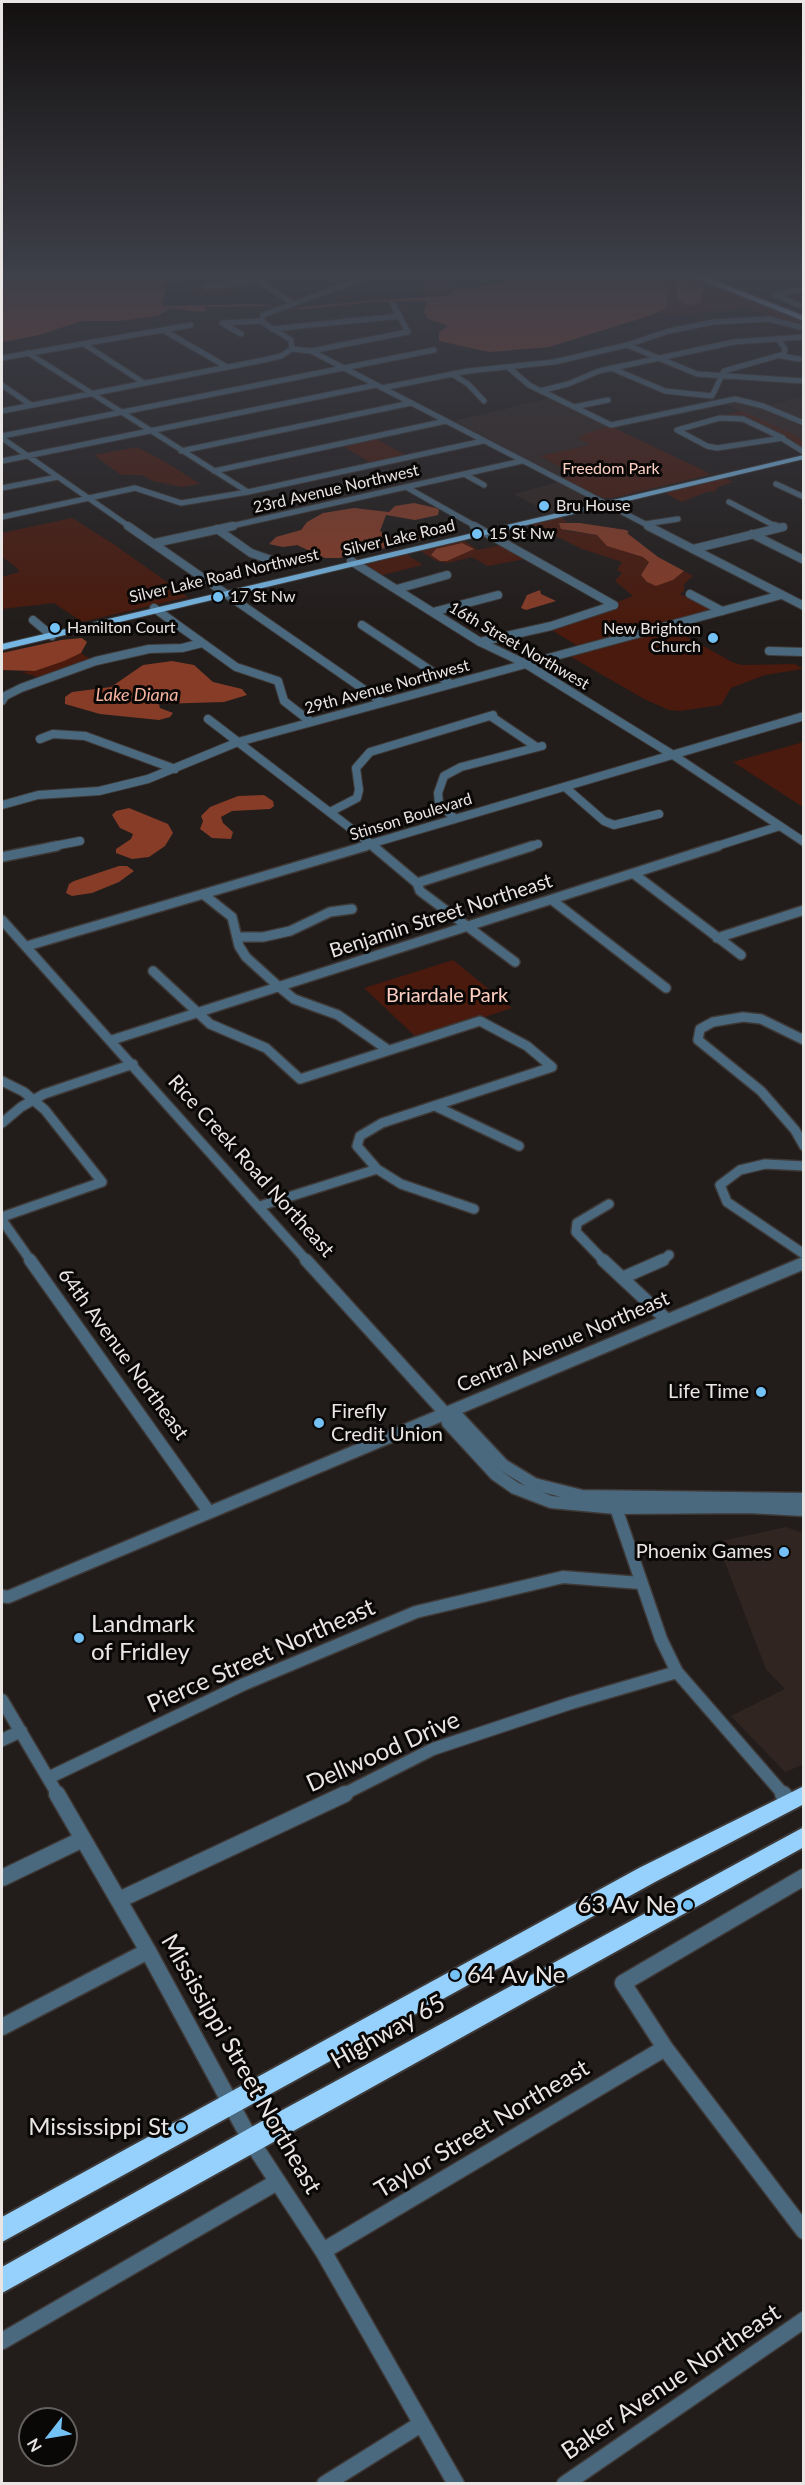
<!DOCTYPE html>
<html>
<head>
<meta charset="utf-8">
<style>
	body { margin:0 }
	#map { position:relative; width:805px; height:2485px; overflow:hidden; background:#221d1b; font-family:Lato,sans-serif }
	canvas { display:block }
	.frame { position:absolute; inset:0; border:3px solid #e9e5e4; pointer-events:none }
	.north { position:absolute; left:18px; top:2407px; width:60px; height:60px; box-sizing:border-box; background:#0a0807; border:2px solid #63605f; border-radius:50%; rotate:239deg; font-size:16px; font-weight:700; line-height:24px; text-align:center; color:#e9e5e4 }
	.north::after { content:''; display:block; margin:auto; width:21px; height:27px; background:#73c1f5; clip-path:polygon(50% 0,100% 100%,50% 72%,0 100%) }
</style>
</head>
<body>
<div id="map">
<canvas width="805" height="2485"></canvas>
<div class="frame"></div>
<div class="north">N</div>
</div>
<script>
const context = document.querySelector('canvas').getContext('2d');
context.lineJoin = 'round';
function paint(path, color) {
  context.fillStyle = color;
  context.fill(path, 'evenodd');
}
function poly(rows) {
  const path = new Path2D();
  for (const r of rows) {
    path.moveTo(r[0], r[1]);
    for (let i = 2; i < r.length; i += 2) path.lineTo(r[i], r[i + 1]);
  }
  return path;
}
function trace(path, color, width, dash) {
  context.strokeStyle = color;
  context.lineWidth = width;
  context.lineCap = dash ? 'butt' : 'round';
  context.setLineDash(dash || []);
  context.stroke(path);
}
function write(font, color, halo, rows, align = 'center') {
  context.font = font + ' Lato,sans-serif';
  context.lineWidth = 6;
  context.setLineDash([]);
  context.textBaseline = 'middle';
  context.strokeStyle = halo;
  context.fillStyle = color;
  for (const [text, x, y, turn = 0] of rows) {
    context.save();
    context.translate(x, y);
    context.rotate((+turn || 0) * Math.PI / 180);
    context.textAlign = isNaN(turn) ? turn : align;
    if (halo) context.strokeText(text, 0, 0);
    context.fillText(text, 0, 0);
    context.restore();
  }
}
const built = poly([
	[803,397,803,419,766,406],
	[551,398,610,426,606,428,616,439,541,457,576,475,563,478,454,421],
	[733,401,762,408,803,427,803,441,723,403],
	[559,482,593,501,547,512,514,494],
	[786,1527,803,1533,804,1764,785,1772,731,1716,785,1689,766,1669,717,1542]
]);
const green = poly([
	[663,278,692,278,803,322,803,326,781,319,753,304,778,319,749,308,670,316,659,312,666,308,668,289],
	[677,279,707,290,702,292,702,299,677,299],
	[443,279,464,289,428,294,417,289,420,284],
	[255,281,264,286,203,297,192,290],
	[742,411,797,436,803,441,803,450,785,436,750,420,720,416],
	[610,426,711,474,800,453,612,498,603,498,549,472,563,478,575,475,540,456,590,445,579,439,581,435],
	[375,438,407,456,373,464,341,445],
	[137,447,162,460,200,484,182,487,153,481,142,475,121,475,94,455],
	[725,478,733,482,718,487,715,492,709,491,681,502,664,492],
	[560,517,568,522,559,523,567,531,597,535,622,550,643,557,649,561,641,575,647,582,656,586,673,580,684,571,693,576,684,584,684,591,680,594,714,610,666,625,732,662,742,665,795,664,803,669,765,675,731,688,721,705,680,711,669,710,644,699,568,655,584,650,550,629,615,608,618,606,617,602,633,596,615,581,622,573,617,570,622,562,582,549,531,524],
	[72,518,112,543,188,597,82,622,54,603,2,609,2,577,19,572,17,568,2,557,2,533],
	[463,540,478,550,501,545,525,559,488,566,472,557,448,563,436,561,419,550],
	[406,554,423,565,378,576,362,564],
	[81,653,92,660,41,678,21,672,39,670],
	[803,742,803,807,733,762],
	[453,960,512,1008,418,1039,364,988]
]);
const water = poly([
	[2,278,205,278,161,283,166,290,161,304,166,306,255,304,273,306,205,307,207,311,199,312,170,308,158,316,120,321,82,321,39,335,3,342],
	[514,278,663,278,668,289,666,308,655,314,549,347,489,352,439,341,439,332,448,326,428,319,424,312,427,301,372,302,307,309,285,309,363,301,445,296,452,294,452,291,505,283],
	[677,279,707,290,702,292,701,302,689,306,677,300],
	[414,503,436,508,439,509,438,515,415,520,386,515,380,531,390,536,427,535,435,537,339,558,325,558,297,545,283,547,269,544,276,537,301,530,307,522,323,513,354,508,389,512,395,506],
	[559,523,580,523,626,530,629,532,627,533,658,557,684,571,673,580,656,586,647,582,641,575,649,562,643,557,607,546,597,535,561,529],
	[462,543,474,549,447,561,440,561,431,555,436,549],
	[540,590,541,594,556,601,526,610,521,608,527,595],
	[82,638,87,642,81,653,64,661,35,671,2,670,2,653,61,640],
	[172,661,194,665,213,682,242,689,247,695,224,702,159,704,160,708,173,713,170,717,159,720,100,714,65,704,65,697,72,692,111,687,143,665],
	[264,795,273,801,274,806,270,809,232,811,221,817,223,823,233,832,231,839,212,838,200,829,203,821,201,816,210,807,238,796],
	[129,808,168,824,173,833,165,846,149,857,132,859,116,853,116,849,131,839,133,834,120,828,112,815,116,811],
	[119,866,127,866,134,871,119,882,92,893,72,896,66,893,69,884,74,881]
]);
const minorFar4 = poly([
	[257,280,292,303],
	[205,287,266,278],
	[775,295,804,307],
	[775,295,804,289],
	[272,329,400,316],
	[163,330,227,367],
	[241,334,222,323,261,321],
	[84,344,144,383],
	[627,345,697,374,804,381],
	[292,349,311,351,651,527],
	[292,349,291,340,262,322,263,315,364,278],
	[311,351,408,332,393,304],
	[28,353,248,492],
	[781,356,799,359],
	[2,358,191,325],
	[508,367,529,385,611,425,735,399,763,406,804,423],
	[611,368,665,391,712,396,724,371,784,354,785,349,778,339],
	[452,374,468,384,484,401],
	[2,385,31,405],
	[382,388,468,371,554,362,627,345,669,331,714,322,769,319,804,328],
	[540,391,568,384,599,371,734,342,804,337],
	[574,407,608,400],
	[2,411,264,360,281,356,292,349],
	[720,418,743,419,783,438,717,448,707,446,677,430,720,418],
	[2,436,434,350],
	[2,438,130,527],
	[783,439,804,452],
	[181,451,411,403],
	[2,461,376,385],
	[214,471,446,421],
	[464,474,484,485],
	[776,484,804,497],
	[406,487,477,527],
	[2,488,58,477],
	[729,502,777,527],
	[2,517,135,488,181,503,248,492,483,441],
	[645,524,678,519],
	[227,527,522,461]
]);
const minorFar3 = poly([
	[128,526,382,702],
	[474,526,614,605],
	[648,526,804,606],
	[774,526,777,527],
	[217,529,251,553,271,560],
	[752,534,804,560],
	[155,543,233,526],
	[693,549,783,527],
	[351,561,480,642,526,664,673,755,804,842],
	[397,589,447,575],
	[690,594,722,611],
	[154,608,236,667,278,681,284,701,311,722],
	[433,612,498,595],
	[33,620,52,636],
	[362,625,451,684],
	[480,642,551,626,614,605],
	[769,651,804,652],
	[2,701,5,696,21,688,96,661,149,649,182,648,202,643],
	[492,717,535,746],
	[208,719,375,847],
	[40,739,53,734,85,736,175,769],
	[565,787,604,821,614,825,659,814],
	[2,805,38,795,99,791,148,779,238,742,781,595],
	[330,812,357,798,359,790,356,768,370,752,493,715],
	[455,819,439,803,438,793,444,776,461,767,542,746],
	[49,847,80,841],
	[360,847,804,716],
	[528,847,538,844],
	[714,847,780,826]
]);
const minorFar2 = poly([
	[373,846,417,883,420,891,515,962],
	[2,857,57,846],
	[634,874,741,955],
	[417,883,532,846],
	[203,894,232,917,239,946,246,957,278,986,294,999,338,1015,388,1050],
	[552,900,666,988],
	[2,920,307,1261],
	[238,937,263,937,290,931,330,912,352,909],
	[717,938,804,910],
	[27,946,366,846],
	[153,971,210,1024,266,1048,300,1079,480,1021,527,1046,552,1067],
	[112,1040,718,846],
	[804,1040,761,1019,743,1017,713,1022,700,1029,698,1040,761,1091,795,1130,804,1146],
	[2,1081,24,1092,45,1110,102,1182,2,1217],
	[435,1106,519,1146],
	[2,1123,21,1107,44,1094,133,1064],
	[804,1166,765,1164,740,1170,720,1185,727,1202,804,1254],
	[260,1206,377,1169],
	[474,1209,401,1184,377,1169,357,1146,360,1136,382,1123,552,1067],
	[2,1220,31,1261],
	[604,1261,576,1232,577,1223,609,1204],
	[662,1261,669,1255]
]);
const minorFar1 = poly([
	[30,1260,209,1512],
	[306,1260,445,1413,459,1418,503,1465,534,1484,582,1496,804,1499],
	[603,1260,666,1319],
	[622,1278,663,1260],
	[445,1413,448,1423,495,1474,515,1488,551,1502,616,1508,748,1507,804,1510],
	[616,1508,661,1639,677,1672,784,1795],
	[2,1596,8,1597,804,1263],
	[2,1700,58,1795],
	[2,1740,21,1731],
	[48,1778,242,1685,416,1612,563,1577,640,1583],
	[342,1795,433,1749,571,1703,677,1672]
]);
const minor = poly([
	[57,1794,148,1951,251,2141,323,2251,456,2484],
	[783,1794,789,1801],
	[804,1877,623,1983,665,2048,804,2231],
	[2,1878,83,1839],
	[119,1900,345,1794],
	[2,2027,148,1951],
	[323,2251,665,2048],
	[2,2341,277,2182],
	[325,2484,421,2424],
	[565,2484,804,2320]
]);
const major = poly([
	[804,455,804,459,2,650,2,644,804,455]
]);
const highway = poly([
	[696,278,708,278,804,316,804,321,696,278],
	[804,1786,804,1804,655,1882,2,2242,2,2217,639,1868,804,1786],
	[804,1827,804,1847,2,2293,2,2267,264,2120,804,1827]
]);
const markers = [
	[544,506,6,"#73c1f5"],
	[477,534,6,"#73c1f5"],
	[218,597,6,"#73c1f5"],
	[55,628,6,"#73c1f5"],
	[713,638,6,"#73c1f5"],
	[761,1392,6,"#73c1f5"],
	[319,1423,6,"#73c1f5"],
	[784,1552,6,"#73c1f5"],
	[79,1638,6,"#73c1f5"],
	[688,1905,6,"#73c1f5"],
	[455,1975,6,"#73c1f5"],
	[181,2127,6,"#73c1f5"]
];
const farParknames = [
	["Freedom Park",611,469]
];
const farStreetnames = [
	["23rd Avenue Northwest",336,489,-13],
	["Silver Lake Road",399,538,-13],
	["Silver Lake Road Northwest",224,576,-13],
	["16th Street Northwest",519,646,30],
	["29th Avenue Northwest",387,687,-15],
	["Stinson Boulevard",411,817,-17]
];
const farPoinames = [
	["Bru House",556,506],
	["15 St Nw",489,534],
	["17 St Nw",230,597],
	["Hamilton Court",67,628],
	["New Brighton",701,629,"right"],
	["Church",701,647,"right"]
];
const farWaternames = [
	["Lake Diana",137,695]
];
const streetNames = [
	["Benjamin Street Northeast",441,916,-18],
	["Rice Creek Road Northeast",251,1166,48],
	["Central Avenue Northeast",563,1342,-23],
	["64th Avenue Northeast",123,1354,54]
];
const parkNames = [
	["Briardale Park",447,996]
];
const poiNames = [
	["Life Time",749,1392],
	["Firefly",331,1412,"left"],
	["Credit Union",331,1435,"left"],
	["Phoenix Games",772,1552]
];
const nearPoinames = [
	["Landmark",91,1624],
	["of Fridley",91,1652],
	["63 Av Ne",676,1905,"right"],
	["64 Av Ne",467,1975],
	["Mississippi St",169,2127,"right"]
];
const nearStreetnames = [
	["Pierce Street Northeast",261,1656,-24],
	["Dellwood Drive",383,1752,-24],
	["Highway 65",388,2032,-29],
	["Mississippi Street Northeast",241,2064,60],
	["Taylor Street Northeast",482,2129,-31],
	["Baker Avenue Northeast",671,2382,-34]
];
paint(built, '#302521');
paint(green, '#491a0d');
paint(water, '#863c27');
trace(minorFar4, '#3e3937', 7);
trace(minorFar3, '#3e3937', 10);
trace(minorFar2, '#3e3937', 12);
trace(minorFar1, '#3e3937', 15);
trace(minor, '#3e3937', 19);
trace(major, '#3e3937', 2);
trace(highway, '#3e3937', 4);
trace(minorFar4, '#4b697e', 5);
trace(minorFar3, '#4b697e', 8);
trace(minorFar2, '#4b697e', 9);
trace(minorFar1, '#4b697e', 12);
trace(minor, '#4b697e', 16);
paint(major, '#75b5e1');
paint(highway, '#95d1fc');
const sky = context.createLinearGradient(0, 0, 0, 626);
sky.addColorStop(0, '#13100f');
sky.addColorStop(0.44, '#3e404a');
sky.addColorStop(1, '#3e404a00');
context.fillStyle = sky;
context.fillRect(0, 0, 805, 626);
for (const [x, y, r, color] of markers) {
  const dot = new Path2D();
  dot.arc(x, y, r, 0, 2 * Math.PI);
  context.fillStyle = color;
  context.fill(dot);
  trace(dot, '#0a0807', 2);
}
write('16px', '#fccec1', '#0a0807', farParknames);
write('16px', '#e9e5e4', '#0a0807', farStreetnames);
write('16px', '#e9e5e4', '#0a0807', farPoinames, 'left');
write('italic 18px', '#f4b29f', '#0a0807', farWaternames);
write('20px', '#e9e5e4', '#0a0807', streetNames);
write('20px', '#fccec1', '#0a0807', parkNames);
write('20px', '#e9e5e4', '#0a0807', poiNames, 'right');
write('24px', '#e9e5e4', '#0a0807', nearPoinames, 'left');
write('24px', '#e9e5e4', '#0a0807', nearStreetnames);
</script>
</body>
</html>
